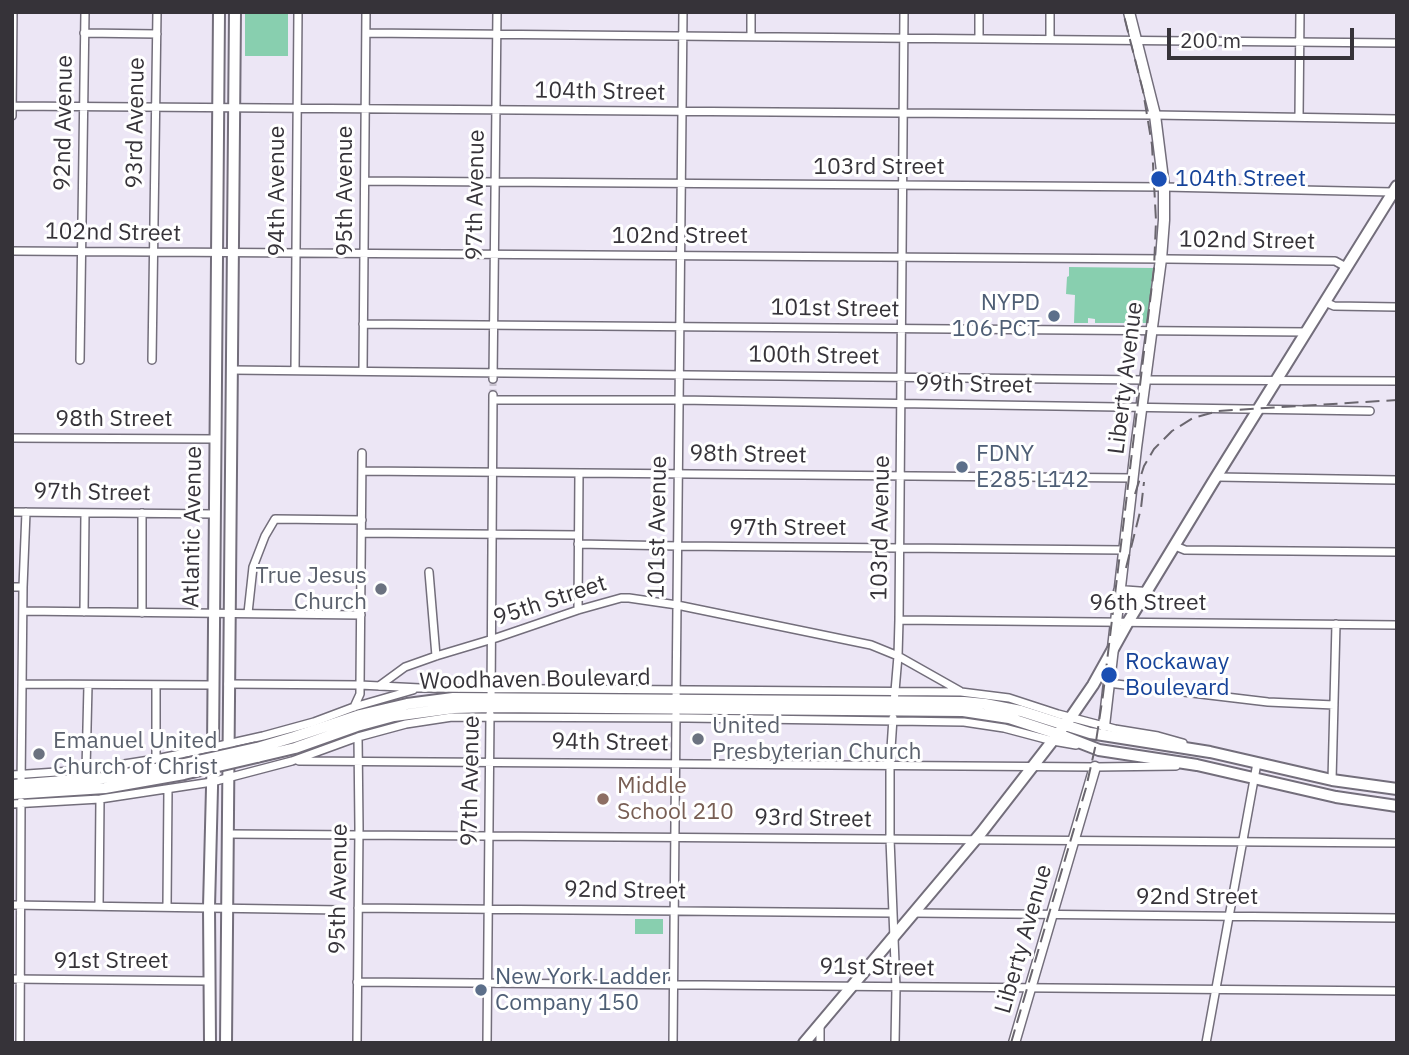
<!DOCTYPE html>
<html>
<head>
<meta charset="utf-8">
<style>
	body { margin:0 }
	#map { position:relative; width:1409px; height:1055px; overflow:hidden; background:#ece6f5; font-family:"IBM Plex Sans",sans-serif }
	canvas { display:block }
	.frame { position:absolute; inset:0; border:14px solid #363339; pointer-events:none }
	.scale { position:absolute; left:1167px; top:28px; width:187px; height:32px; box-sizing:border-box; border:4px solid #363339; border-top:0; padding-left:9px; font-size:21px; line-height:24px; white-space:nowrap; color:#363339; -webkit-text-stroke:5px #fff; paint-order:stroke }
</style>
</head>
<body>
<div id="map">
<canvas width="1409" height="1055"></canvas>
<div class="frame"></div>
<div class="scale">200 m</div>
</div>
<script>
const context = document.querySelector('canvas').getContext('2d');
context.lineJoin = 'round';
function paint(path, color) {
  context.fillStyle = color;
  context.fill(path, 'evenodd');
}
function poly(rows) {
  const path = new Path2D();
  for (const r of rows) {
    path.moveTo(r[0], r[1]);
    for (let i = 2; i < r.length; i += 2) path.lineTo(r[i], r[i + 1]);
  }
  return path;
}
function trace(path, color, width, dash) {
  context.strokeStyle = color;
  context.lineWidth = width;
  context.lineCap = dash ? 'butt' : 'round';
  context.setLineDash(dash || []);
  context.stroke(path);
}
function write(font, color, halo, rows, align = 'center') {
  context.font = font + ' "IBM Plex Sans",sans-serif';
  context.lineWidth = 6;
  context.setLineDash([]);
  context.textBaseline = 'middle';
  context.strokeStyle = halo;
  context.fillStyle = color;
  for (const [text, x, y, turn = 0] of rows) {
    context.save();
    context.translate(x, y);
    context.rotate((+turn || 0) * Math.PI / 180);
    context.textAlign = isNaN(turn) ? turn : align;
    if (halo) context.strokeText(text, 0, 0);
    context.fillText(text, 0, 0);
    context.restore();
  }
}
const green = poly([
	[245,12,288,12,288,56,245,56],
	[1069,267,1153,268,1147,323,1095,323,1095,319,1088,318,1088,323,1074,323,1075,295,1066,294,1067,277,1069,276],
	[635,919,663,919,663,934,635,934]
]);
const streetTunnel = poly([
	[493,379,493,395]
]);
const street = poly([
	[84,33,157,34],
	[366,33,1397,43],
	[751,36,751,12],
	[979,38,979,12],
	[1050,39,1050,12],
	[12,106,1155,115,1397,119],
	[12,116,13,12],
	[1299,117,1300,12],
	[365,181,1164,187,1392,192],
	[12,251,1167,259,1335,261,1346,267],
	[1325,302,1334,306,1397,307],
	[363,324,1306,332],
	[80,360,85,12],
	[152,360,157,12],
	[232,370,1145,380,1397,381],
	[295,370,298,12],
	[363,370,366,12],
	[493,379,497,12],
	[494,400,679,400,1370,411],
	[12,438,215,439],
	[362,471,1133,478],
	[1217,477,1397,480],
	[12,512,214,514],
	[362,533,578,535],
	[578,544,678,546,1124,550],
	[1175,546,1185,550,1397,552],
	[429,572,436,656],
	[12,587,23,587],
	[578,610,579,473],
	[23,611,361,615],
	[84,612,85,513],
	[142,613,142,513],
	[248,613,253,567,265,536,275,519,362,520],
	[899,620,1397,625],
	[1108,683,1268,702,1334,705],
	[23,684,213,685],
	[228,684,360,685,420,688,961,692,1009,698,1058,714,1115,729,1158,736,1183,743],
	[156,686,156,759],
	[379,686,405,667,436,656,496,638,578,610,621,598,629,598,677,605,871,645,898,656,960,691],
	[491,703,493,395],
	[676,703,683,12],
	[894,703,898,656,899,620,904,12],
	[354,707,360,694,360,685,362,453],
	[893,718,890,764,890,839,896,988,895,1043],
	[299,761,1095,767,1176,766],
	[86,770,88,685],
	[12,775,86,770,156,759,205,749,263,736,314,722,354,707,413,690],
	[1332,780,1336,624],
	[21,787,23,587,26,512],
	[12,804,100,799,212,782,292,761,358,737,406,724,452,717,688,718,964,722,1004,728,1053,741,1076,745],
	[228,834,1397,843],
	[12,905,341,910],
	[99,906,100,799],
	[167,906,168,789],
	[358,908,892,913],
	[914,913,1397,918],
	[12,979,209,981],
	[357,982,1397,991],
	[820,1024,820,1043],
	[20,1043,21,802],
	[357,1043,359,828,358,737],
	[487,1043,490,714],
	[673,1043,676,714],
	[1206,1043,1257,763]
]);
const secondary = poly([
	[1119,591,1146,593],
	[1104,726,1136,448,1161,259,1164,220,1164,187,1155,115,1129,12],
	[1014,1043,1095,767]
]);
const primary = poly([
	[257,748,294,737,360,715,407,704,453,698,964,702,985,704,1021,711,1090,733,1210,752,1332,780,1397,789],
	[257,757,295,748,357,726,394,716,454,708,491,707,963,711,1009,718,1058,734,1099,750,1197,765,1336,797,1397,806],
	[12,785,103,778,185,764],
	[12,794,105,788,184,774],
	[210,1043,209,907,213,748,219,12],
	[226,1043,235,12],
	[804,1043,981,833,1071,717,1093,685,1128,622,1213,482,1397,186]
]);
const rail = poly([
	[1135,494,1144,466,1154,449,1172,431,1193,418,1218,411,1234,410,1397,400],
	[1126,568,1141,508,1144,482],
	[1011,1043,1086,788,1095,748,1103,695,1154,268,1156,221,1152,145,1143,91,1123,12]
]);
const primaryBridge = poly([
	[185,764,257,748],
	[184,774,257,757]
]);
const markers = [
	[1159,179,9,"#1a4fb4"],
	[1054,316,7,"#5c6f8a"],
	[962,467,7,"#5c6f8a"],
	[381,589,7,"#6b7280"],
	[1109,675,9,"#1a4fb4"],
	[698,739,7,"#6b7280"],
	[39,754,7,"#6b7280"],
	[603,799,7,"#8d6e63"],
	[481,990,7,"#5c6f8a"]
];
const streetNames = [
	["104th Street",600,92,1],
	["92nd Avenue",64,123,-89],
	["93rd Avenue",136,123,-89],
	["103rd Street",879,167],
	["94th Avenue",277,191,-90],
	["95th Avenue",345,191,-90],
	["97th Avenue",476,195,-89],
	["102nd Street",113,233,1],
	["102nd Street",680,236],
	["102nd Street",1247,241,1],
	["101st Street",835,309,1],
	["100th Street",814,356,1],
	["Liberty Avenue",1126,378,-83],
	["99th Street",974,385,1],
	["98th Street",114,419],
	["98th Street",748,455,1],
	["97th Street",92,493,1],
	["Atlantic Avenue",193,527,-89],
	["101st Avenue",658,527,-89],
	["97th Street",788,528],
	["103rd Avenue",881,528,-89],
	["95th Street",550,601,-18],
	["96th Street",1148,603],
	["Woodhaven Boulevard",535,680,-1],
	["94th Street",610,743,1],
	["97th Avenue",471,781,-89],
	["93rd Street",813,819,1],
	["95th Avenue",339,889,-89],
	["92nd Street",625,891,1],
	["92nd Street",1197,897],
	["Liberty Avenue",1024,939,-74],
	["91st Street",111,961],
	["91st Street",877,968,1]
];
const transitNames = [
	["104th Street",1175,179],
	["Rockaway",1125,662],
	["Boulevard",1125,688]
];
const serviceNames = [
	["NYPD",1040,303,"right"],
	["106 PCT",1040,329,"right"],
	["FDNY",976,454],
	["E285 L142",976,480],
	["New York Ladder",495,977],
	["Company 150",495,1003]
];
const worshipNames = [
	["True Jesus",367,576,"right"],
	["Church",367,602,"right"],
	["United",712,726],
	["Presbyterian Church",712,752],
	["Emanuel United",53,741],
	["Church of Christ",53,767]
];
const educationNames = [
	["Middle",617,786],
	["School 210",617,812]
];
paint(green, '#88cfaf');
trace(streetTunnel, '#c8c2cf', 7, [7, 3.5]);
trace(street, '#736e7b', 10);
trace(secondary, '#736e7b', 13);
trace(primary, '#736e7b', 14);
trace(street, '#fff', 7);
trace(secondary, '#fff', 10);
trace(primary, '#fff', 10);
trace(rail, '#6a666e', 2, [14, 7]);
trace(primaryBridge, '#736e7b', 14, []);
trace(primaryBridge, '#fff', 10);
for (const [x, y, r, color] of markers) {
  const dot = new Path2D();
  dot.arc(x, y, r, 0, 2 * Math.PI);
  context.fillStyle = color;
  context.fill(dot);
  trace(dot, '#fff', 2.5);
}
write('23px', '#363339', '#fff', streetNames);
write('23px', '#164399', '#fff', transitNames, 'left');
write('23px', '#4e5e75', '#fff', serviceNames, 'left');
write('23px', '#5b616d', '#fff', worshipNames, 'left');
write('23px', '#785e54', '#fff', educationNames, 'left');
</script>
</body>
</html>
